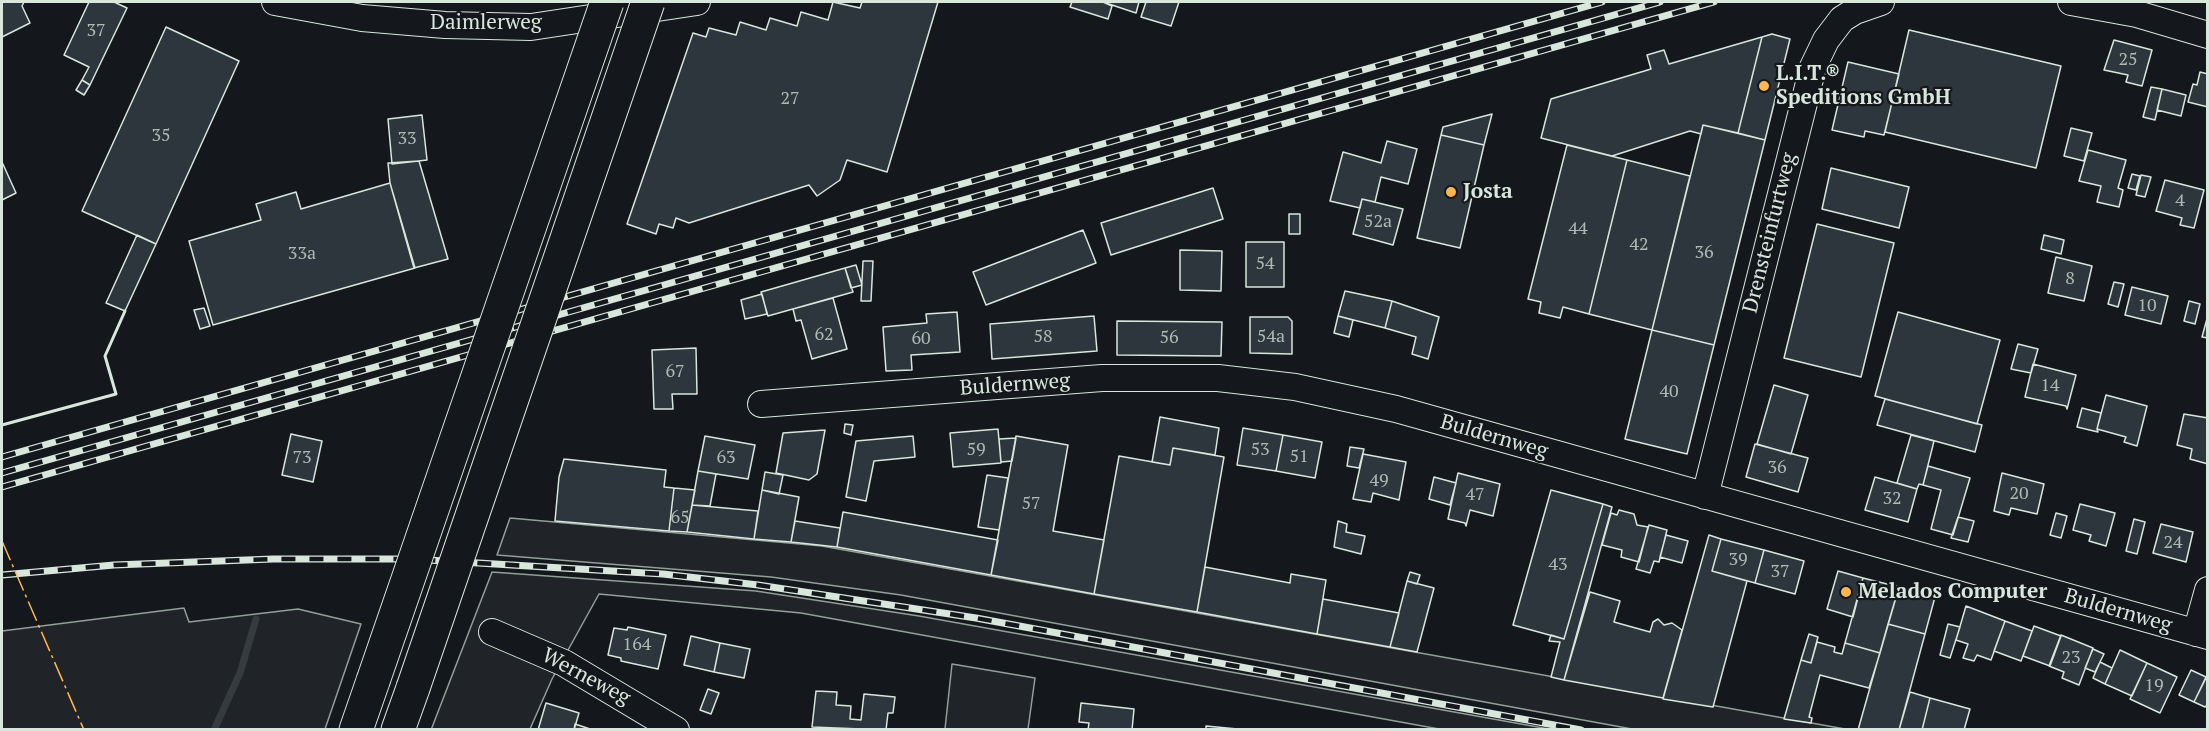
<!DOCTYPE html>
<html>
<head>
<meta charset="utf-8">
<style>
	body { margin:0 }
	#map { position:relative; width:2209px; height:731px; overflow:hidden; background:#14181c; font-family:"PT Serif",serif }
	canvas { display:block }
	.frame { position:absolute; inset:0; border:3px solid #d8e6dc; pointer-events:none }
</style>
</head>
<body>
<div id="map">
<canvas width="2209" height="731"></canvas>
<div class="frame"></div>
</div>
<script>
const context = document.querySelector('canvas').getContext('2d');
context.lineJoin = 'round';
function paint(path, color) {
  context.fillStyle = color;
  context.fill(path, 'evenodd');
}
function poly(rows) {
  const path = new Path2D();
  for (const r of rows) {
    path.moveTo(r[0], r[1]);
    for (let i = 2; i < r.length; i += 2) path.lineTo(r[i], r[i + 1]);
  }
  return path;
}
function trace(path, color, width, dash) {
  context.strokeStyle = color;
  context.lineWidth = width;
  context.lineCap = dash ? 'butt' : 'round';
  context.setLineDash(dash || []);
  context.stroke(path);
}
function write(font, color, halo, rows, align = 'center') {
  context.font = font + ' "PT Serif",serif';
  context.lineWidth = 4.5;
  context.setLineDash([]);
  context.textBaseline = 'middle';
  context.strokeStyle = halo;
  context.fillStyle = color;
  for (const [text, x, y, turn = 0] of rows) {
    context.save();
    context.translate(x, y);
    context.rotate((+turn || 0) * Math.PI / 180);
    context.textAlign = isNaN(turn) ? turn : align;
    if (halo) context.strokeText(text, 0, 0);
    context.fillText(text, 0, 0);
    context.restore();
  }
}
const green = poly([
	[510,518,822,546,1845,729,1632,729,901,595,771,577,497,555,510,518],
	[492,572,756,591,919,616,1549,729,1439,729,801,613,599,594,552,679,530,729,431,730,492,572],
	[184,608,189,622,298,609,361,624,325,729,2,729,2,631,184,608],
	[952,664,1035,678,1028,729,945,729,952,664]
]);
const stream = poly([
	[214,730,240,673,256,619]
]);
const building = poly([
	[2,2,24,2,22,6,30,23,2,37,2,2],
	[89,2,114,2,127,8,90,85,82,80,89,67,64,55,89,2],
	[833,2,860,8,862,2,938,2,887,172,847,160,840,180,817,196,809,185,689,223,676,218,673,228,659,224,656,234,627,224,693,33,706,37,709,28,736,35,740,22,766,30,770,18,797,26,801,12,828,20,833,2],
	[1072,2,1103,2,1112,6,1108,19,1070,7,1072,2],
	[1103,2,1139,2,1136,13,1103,2],
	[1146,2,1179,2,1171,26,1141,17,1146,2],
	[166,27,239,61,156,244,82,211,166,27],
	[1909,30,2061,66,2036,168,1885,132,1909,30],
	[1772,34,1790,39,1765,140,1738,133,1762,37,1772,34],
	[1762,37,1738,133,1703,125,1701,134,1690,131,1612,156,1541,138,1551,99,1651,69,1647,55,1664,50,1669,64,1762,37],
	[2114,40,2152,50,2142,86,2126,82,2128,75,2104,70,2114,40],
	[1848,62,1899,74,1884,135,1865,131,1864,137,1832,130,1848,62],
	[2200,72,2208,74,2208,107,2188,102,2193,84,2197,85,2200,72],
	[82,80,90,85,84,95,76,90,82,80],
	[2151,87,2162,89,2155,120,2143,117,2151,87],
	[2162,89,2186,95,2181,116,2157,110,2162,89],
	[1492,114,1484,145,1441,135,1443,127,1492,114],
	[422,115,427,160,392,164,388,119,422,115],
	[1703,125,1765,140,1714,345,1652,330,1703,125],
	[2071,128,2092,133,2084,161,2064,156,2071,128],
	[1441,135,1484,145,1460,248,1417,238,1441,135],
	[1387,141,1417,149,1408,184,1381,177,1375,202,1362,199,1360,208,1330,201,1343,152,1381,163,1387,141],
	[1567,145,1627,160,1589,314,1563,307,1560,318,1539,313,1541,302,1528,299,1567,145],
	[2088,150,2126,160,2118,188,2123,190,2119,207,2097,202,2101,186,2079,181,2088,150],
	[1627,160,1690,176,1652,330,1589,314,1627,160],
	[419,161,448,259,414,268,390,183,388,163,419,161],
	[2,162,16,193,2,200,2,162],
	[1831,168,1909,187,1899,228,1822,209,1831,168],
	[2132,174,2140,176,2136,190,2128,188,2132,174],
	[2141,175,2151,177,2145,197,2136,195,2141,175],
	[2165,180,2204,190,2194,228,2180,225,2182,218,2156,211,2165,180],
	[390,183,415,268,213,325,189,241,261,220,256,204,296,192,301,209,390,183],
	[1213,188,1223,219,1111,255,1101,223,1213,188],
	[1362,199,1403,209,1393,245,1353,234,1362,199],
	[1289,214,1300,214,1300,234,1289,234,1289,214],
	[1817,224,1894,243,1861,377,1784,358,1817,224],
	[1083,230,1096,263,986,305,973,272,1083,230],
	[137,235,156,244,125,311,106,303,137,235],
	[2044,235,2064,240,2061,254,2041,249,2044,235],
	[1246,242,1284,242,1284,287,1246,287,1246,242],
	[1180,250,1222,251,1221,291,1180,290,1180,250],
	[2056,257,2092,266,2084,301,2048,293,2056,257],
	[863,261,873,261,871,301,861,301,863,261],
	[856,265,862,285,851,288,845,268,856,265],
	[845,268,853,292,768,316,761,292,845,268],
	[2114,282,2124,284,2118,307,2108,304,2114,282],
	[2132,287,2168,296,2161,324,2125,315,2132,287],
	[1345,291,1392,301,1385,328,1338,316,1345,291],
	[762,294,767,314,745,319,741,300,762,294],
	[833,298,847,349,812,359,801,320,796,321,793,309,833,298],
	[1392,301,1439,317,1428,359,1412,354,1416,337,1385,328,1392,301],
	[2189,301,2200,304,2195,324,2184,321,2189,301],
	[204,308,210,326,200,329,194,310,204,308],
	[957,312,960,352,911,355,912,370,886,371,883,327,927,323,926,314,957,312],
	[1898,312,2000,340,1977,424,1875,396,1898,312],
	[2208,315,2208,338,2202,337,2208,315],
	[1094,316,1097,351,992,359,990,324,1094,316],
	[1338,316,1353,320,1349,337,1334,333,1338,316],
	[1250,317,1288,317,1292,321,1292,354,1250,353,1250,317],
	[1117,321,1222,322,1221,356,1117,355,1117,321],
	[1652,330,1714,345,1687,454,1625,439,1652,330],
	[2018,344,2038,349,2031,373,2011,369,2018,344],
	[696,348,697,394,672,394,673,409,654,409,652,350,696,348],
	[2033,364,2076,375,2067,409,2066,406,2025,397,2033,364],
	[1774,385,1808,395,1791,454,1757,444,1774,385],
	[2106,395,2147,406,2137,446,2124,442,2126,437,2097,429,2106,395],
	[1885,399,1982,425,1975,452,1877,425,1885,399],
	[2082,408,2101,413,2097,429,2098,432,2077,427,2082,408],
	[2184,414,2208,418,2208,464,2190,459,2192,449,2177,445,2184,414],
	[1160,417,1219,428,1215,455,1173,448,1170,465,1152,462,1160,417],
	[845,424,853,425,851,435,844,433,845,424],
	[1243,428,1283,435,1276,471,1237,465,1243,428],
	[998,429,1001,463,953,467,950,433,998,429],
	[825,430,817,474,809,480,776,473,783,433,825,430],
	[291,434,322,441,313,482,282,475,291,434],
	[1283,435,1322,442,1315,478,1276,471,1283,435],
	[1911,435,1934,441,1923,485,1919,484,1917,489,1897,483,1911,435],
	[705,436,755,445,748,479,698,471,705,436],
	[913,436,915,457,874,461,866,501,846,497,856,441,913,436],
	[1016,436,1068,445,1053,531,1104,540,1094,594,991,575,1016,436],
	[1016,438,1012,461,1001,462,999,439,1016,438],
	[1755,444,1808,458,1798,492,1746,477,1755,444],
	[1350,447,1364,449,1359,468,1347,466,1350,447],
	[1173,448,1224,457,1197,612,1094,594,1119,456,1170,465,1173,448],
	[1363,454,1406,462,1399,500,1373,493,1371,502,1353,499,1363,454],
	[564,459,666,470,664,487,674,488,669,531,555,521,559,477,564,459],
	[1928,466,1970,478,1953,535,1931,529,1941,490,1923,485,1928,466],
	[698,471,716,474,710,506,692,505,698,471],
	[765,472,783,475,779,494,762,490,765,472],
	[1458,473,1500,484,1493,516,1470,510,1466,526,1465,523,1448,519,1458,473],
	[2002,473,2044,484,2037,514,2011,508,2009,515,1994,511,2002,473],
	[987,475,1008,478,999,530,978,527,987,475],
	[1434,477,1456,483,1450,505,1429,499,1434,477],
	[1875,477,1917,489,1908,522,1865,510,1875,477],
	[674,488,695,490,687,532,669,531,674,488],
	[762,490,799,497,791,542,754,539,762,490],
	[1551,490,1603,504,1564,639,1513,625,1551,490],
	[1603,504,1612,507,1564,680,1551,677,1560,642,1549,641,1551,635,1564,639,1603,504],
	[2080,504,2115,513,2106,546,2089,541,2091,535,2073,530,2080,504],
	[692,505,758,511,754,539,687,532,692,505],
	[1619,510,1634,514,1637,525,1648,527,1639,562,1621,557,1622,550,1602,545,1611,513,1617,515,1619,510],
	[843,512,998,540,991,575,837,547,843,512],
	[2056,513,2067,516,2061,538,2050,535,2056,513],
	[1958,517,1974,521,1968,542,1951,538,1958,517],
	[2134,519,2145,522,2137,554,2126,551,2134,519],
	[795,521,840,528,837,547,791,542,795,521],
	[1338,521,1347,524,1346,532,1365,536,1361,554,1334,547,1338,521],
	[2161,524,2193,532,2186,562,2153,553,2161,524],
	[1649,525,1667,530,1659,562,1654,561,1650,573,1636,569,1649,525],
	[1666,535,1688,541,1682,563,1660,557,1666,535],
	[1709,535,1721,539,1712,571,1747,581,1713,707,1663,699,1709,535],
	[1721,539,1764,550,1755,583,1712,571,1721,539],
	[1764,550,1804,561,1795,594,1755,583,1764,550],
	[1205,567,1290,583,1291,574,1326,580,1317,634,1197,612,1205,567],
	[1838,571,1863,578,1853,617,1827,609,1838,571],
	[1410,572,1420,575,1417,584,1407,581,1410,572],
	[1863,578,1899,587,1880,653,1845,643,1863,578],
	[1407,581,1434,588,1417,652,1390,647,1407,581],
	[1899,587,1935,597,1925,634,1888,624,1899,587],
	[1590,592,1620,601,1614,622,1650,632,1653,622,1658,619,1664,625,1672,623,1682,630,1663,698,1564,680,1590,592],
	[1323,599,1399,613,1390,647,1317,634,1323,599],
	[1966,606,2005,621,1991,660,1977,655,1974,661,1963,658,1968,644,1956,640,1966,606],
	[2005,621,2032,631,2021,661,1994,651,2005,621],
	[1888,624,1925,634,1899,730,1858,730,1888,624],
	[1948,624,1960,627,1950,658,1940,655,1948,624],
	[2034,626,2061,636,2050,666,2023,656,2034,626],
	[628,627,666,635,658,669,621,661,621,658,608,655,614,628,627,630,628,627],
	[1809,634,1818,637,1811,663,1801,660,1809,634],
	[2061,635,2093,648,2079,685,2062,678,2064,672,2049,666,2061,635],
	[691,636,720,643,714,672,684,665,691,636],
	[1817,642,1835,647,1834,652,1842,654,1845,643,1880,653,1869,688,1820,675,1809,717,1812,718,1811,723,1784,719,1801,660,1811,663,1817,642],
	[720,643,750,649,744,678,714,672,720,643],
	[2093,649,2104,654,2095,672,2085,668,2093,649],
	[2120,650,2147,663,2132,696,2105,684,2120,650],
	[2100,662,2112,668,2105,684,2093,678,2100,662],
	[2147,663,2177,677,2160,713,2130,699,2147,663],
	[2191,670,2206,677,2194,702,2179,695,2191,670],
	[2208,674,2208,704,2205,707,2194,702,2208,674],
	[708,689,719,693,711,714,700,710,708,689],
	[816,691,837,692,836,705,851,706,850,719,861,720,864,694,895,697,893,713,888,713,886,730,812,727,816,691],
	[1910,692,1930,698,1922,730,1899,730,1910,692],
	[1930,698,1970,709,1964,730,1922,730,1930,698],
	[546,703,579,713,574,730,538,730,546,703],
	[1081,703,1134,709,1132,730,1088,730,1089,723,1079,722,1081,703],
	[575,724,593,730,574,730,575,724],
	[1206,726,1248,730,1206,730,1206,726]
]);
const minor = poly([
	[275,2,362,18,445,25,531,27,697,2],
	[2071,2,2137,14,2208,35],
	[761,404,1102,378,1218,378,1295,387,1396,409,2208,636],
	[1705,496,1813,67,1826,40,1842,19,1855,11,1881,2],
	[492,632,564,663,676,730],
	[2196,633,2208,590]
]);
const highway = poly([
	[356,730,373,681],
	[398,730,413,688]
]);
const rail = poly([
	[2,457,1602,2],
	[2,473,1660,2],
	[2,487,1714,2],
	[2,575,114,565,273,559,411,559,663,574,758,585,976,618,1581,730]
]);
const highwayBridge = poly([
	[373,681,607,2],
	[413,688,648,2]
]);
const wall = poly([
	[2,425,116,394,105,356,125,311]
]);
const power = poly([
	[2,541,84,730]
]);
const markers = [
	[1764,86,6,"#ffb74d"],
	[1451,192,6,"#ffb74d"],
	[1846,592,6,"#ffb74d"]
];
const numberNames = [
	["37",96,31],
	["25",2128,60],
	["27",790,99],
	["35",161,136],
	["33",407,139],
	["4",2180,201],
	["52a",1378,222],
	["44",1578,229],
	["42",1639,245],
	["36",1704,253],
	["33a",302,254],
	["54",1265,264],
	["8",2070,279],
	["10",2147,306],
	["62",824,335],
	["58",1043,337],
	["54a",1271,337],
	["56",1169,338],
	["60",921,339],
	["67",675,372],
	["14",2050,386],
	["40",1669,392],
	["59",976,450],
	["53",1260,450],
	["51",1299,457],
	["73",302,458],
	["63",726,458],
	["36",1777,468],
	["49",1379,481],
	["20",2019,494],
	["47",1475,495],
	["32",1892,499],
	["57",1031,504],
	["65",680,518],
	["24",2173,543],
	["39",1738,560],
	["43",1558,565],
	["37",1780,572],
	["164",637,645],
	["23",2071,658],
	["19",2154,686]
];
const streetNames = [
	["Daimlerweg",486,23],
	["Drensteinfurtweg",1770,233,-76],
	["Buldernweg",1015,385,-4],
	["Buldernweg",1494,437,16],
	["Buldernweg",2118,611,16],
	["Werneweg",586,677,28]
];
const poiNames = [
	["L.I.T.®",1776,74],
	["Speditions GmbH",1776,98],
	["Josta",1463,192],
	["Melados Computer",1858,592]
];
paint(green, '#202428');
trace(green, '#939e99', 1.5);
trace(stream, '#363b3e', 7);
paint(building, '#2c363c');
trace(building, '#d8e6dc', 1.5);
trace(minor, '#d8e6dc', 28);
trace(highway, '#d8e6dc', 35);
trace(minor, '#14181c', 26);
trace(highway, '#14181c', 33);
trace(rail, '#d8e6dc', 7);
trace(rail, '#14181c', 4.5, [14]);
trace(highwayBridge, '#d8e6dc', 35, []);
trace(highwayBridge, '#14181c', 33);
trace(wall, '#d8e6dc', 3);
trace(power, '#ffb74d', 1.5, [21, 4.5, 3, 4.5]);
for (const [x, y, r, color] of markers) {
  const dot = new Path2D();
  dot.arc(x, y, r, 0, 2 * Math.PI);
  context.fillStyle = color;
  context.fill(dot);
  trace(dot, '#14181c', 2);
}
write('18px', '#adbab4', null, numberNames);
write('21px', '#d8e6dc', '#14181c', streetNames);
write('bold 21px', '#d8e6dc', '#14181c', poiNames, 'left');
</script>
</body>
</html>
